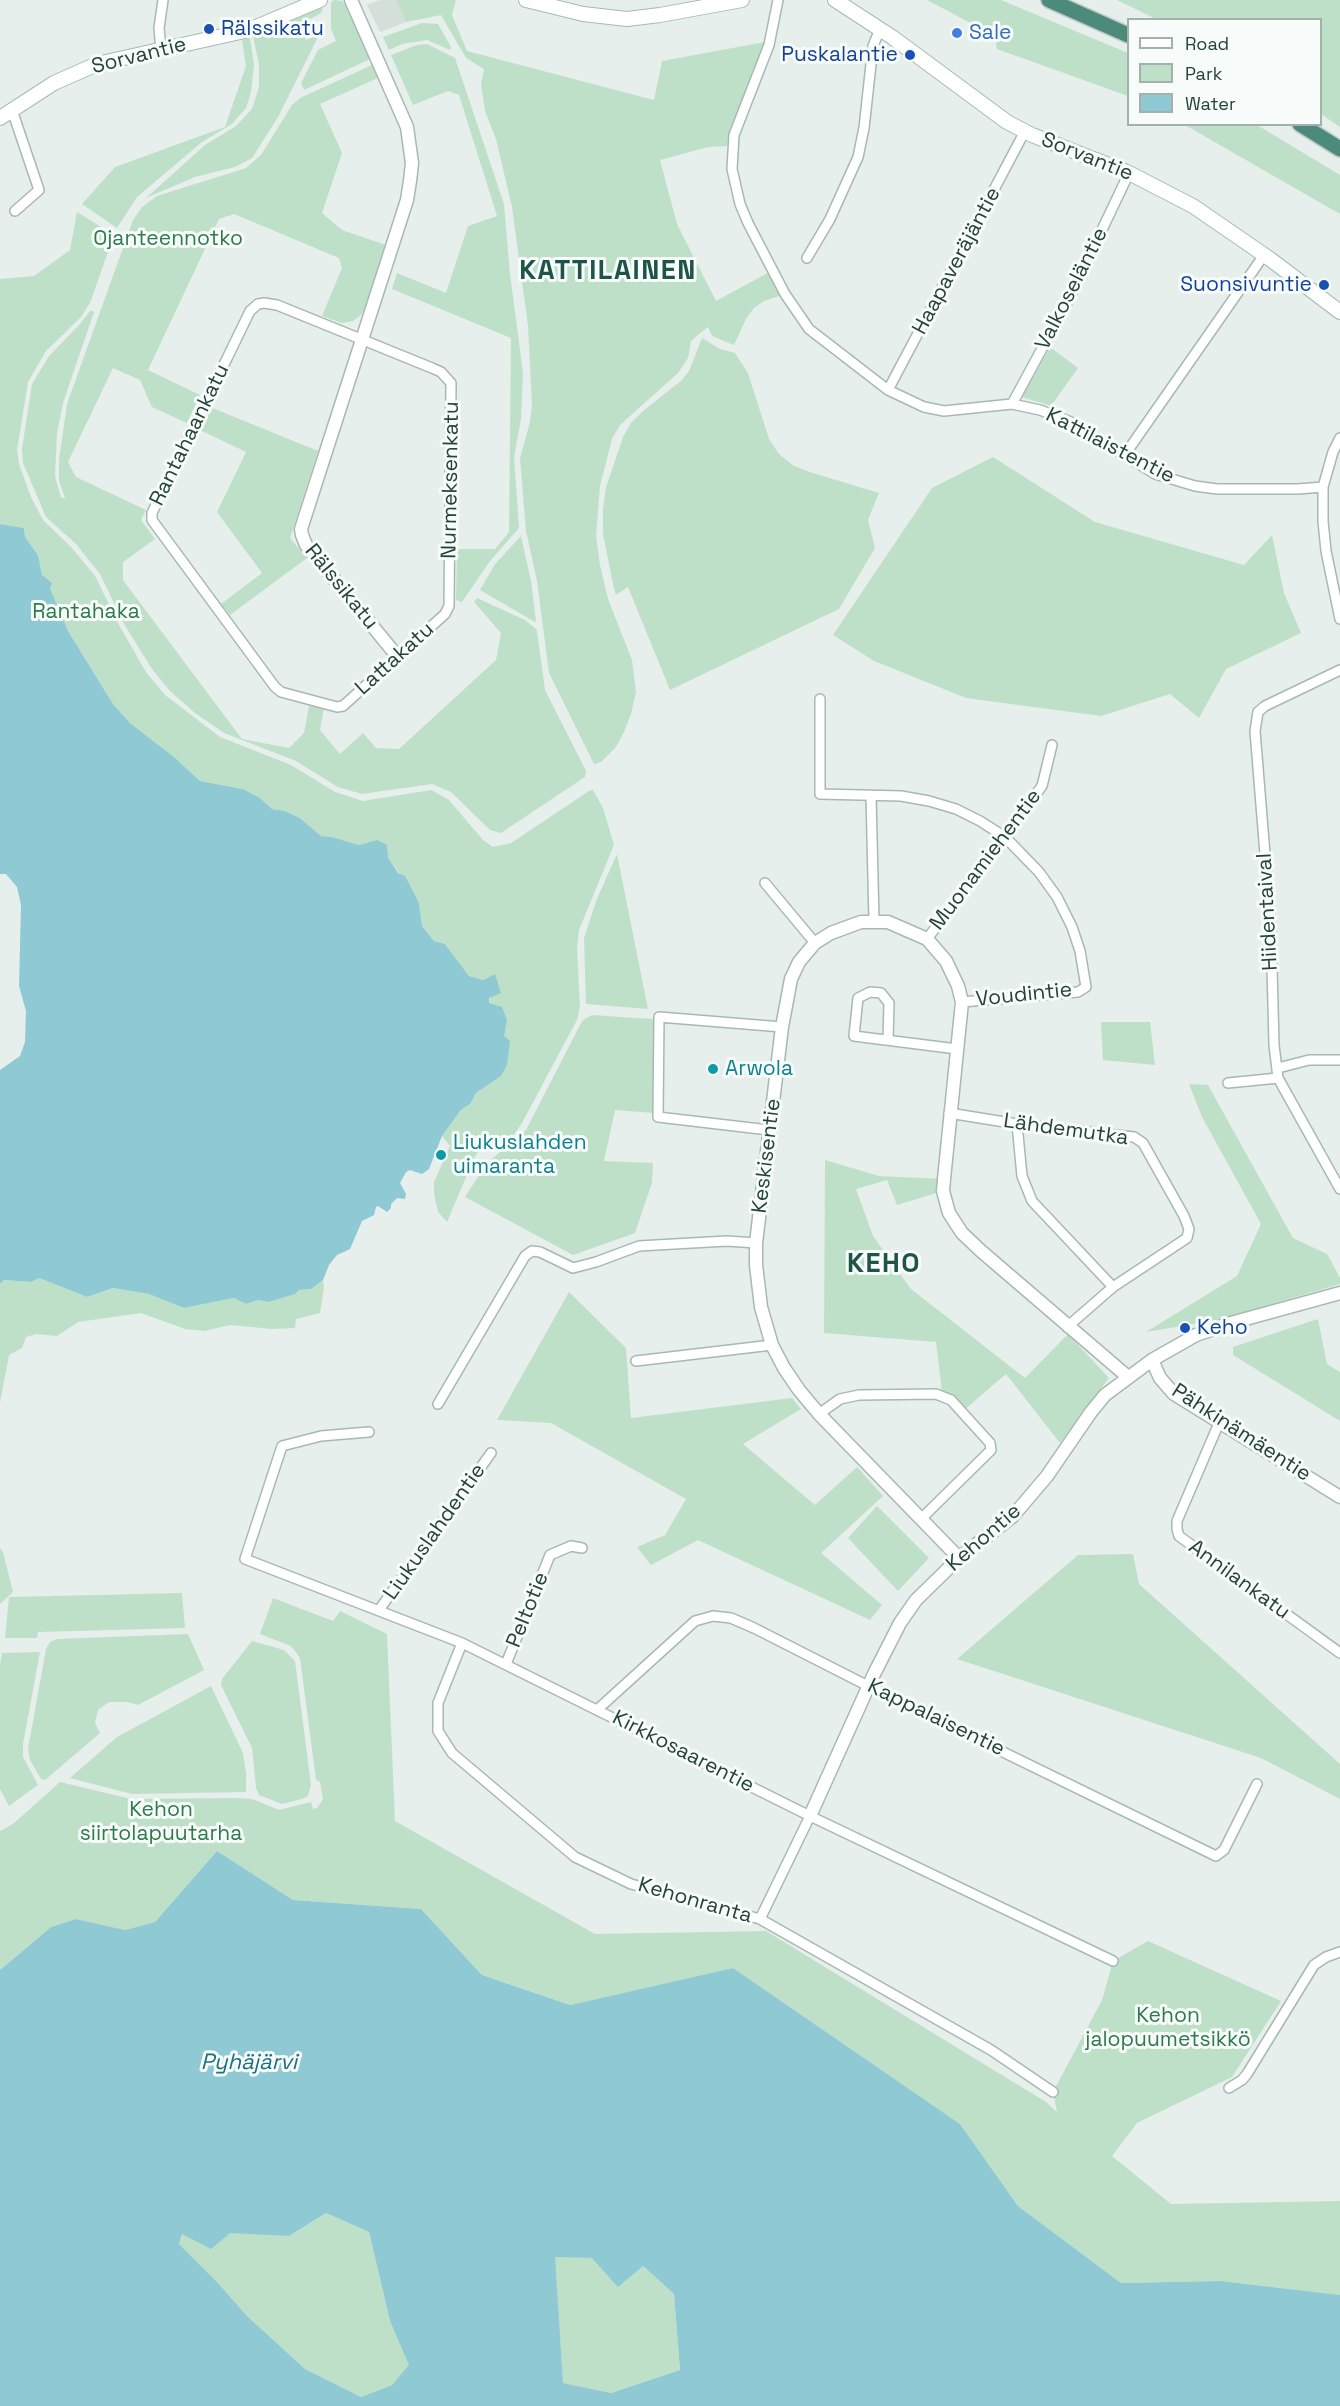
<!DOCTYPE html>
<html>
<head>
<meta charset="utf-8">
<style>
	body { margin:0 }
	#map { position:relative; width:1340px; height:2406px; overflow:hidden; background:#e6efeb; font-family:"Space Grotesk",sans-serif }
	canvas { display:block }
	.legend { position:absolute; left:1127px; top:18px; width:195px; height:108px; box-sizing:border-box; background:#f7fbf9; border:2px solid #a3b1ad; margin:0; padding:8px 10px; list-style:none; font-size:18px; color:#24423a }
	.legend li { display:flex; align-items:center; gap:12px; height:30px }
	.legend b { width:30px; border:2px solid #a3b1ad }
</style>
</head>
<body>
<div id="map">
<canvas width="1340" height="2406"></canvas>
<ul class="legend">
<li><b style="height:8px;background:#fff"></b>Road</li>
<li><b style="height:16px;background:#bfe0c8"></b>Park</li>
<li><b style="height:16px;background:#8ec9d4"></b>Water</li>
</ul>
</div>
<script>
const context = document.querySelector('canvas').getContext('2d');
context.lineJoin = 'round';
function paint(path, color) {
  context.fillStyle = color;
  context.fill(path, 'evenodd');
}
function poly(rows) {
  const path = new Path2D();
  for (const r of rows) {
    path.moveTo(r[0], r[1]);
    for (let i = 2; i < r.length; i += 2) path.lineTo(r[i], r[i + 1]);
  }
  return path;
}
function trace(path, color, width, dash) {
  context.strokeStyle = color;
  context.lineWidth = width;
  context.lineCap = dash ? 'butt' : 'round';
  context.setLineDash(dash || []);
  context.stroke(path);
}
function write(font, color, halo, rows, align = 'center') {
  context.font = font + ' "Space Grotesk",sans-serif';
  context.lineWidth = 6;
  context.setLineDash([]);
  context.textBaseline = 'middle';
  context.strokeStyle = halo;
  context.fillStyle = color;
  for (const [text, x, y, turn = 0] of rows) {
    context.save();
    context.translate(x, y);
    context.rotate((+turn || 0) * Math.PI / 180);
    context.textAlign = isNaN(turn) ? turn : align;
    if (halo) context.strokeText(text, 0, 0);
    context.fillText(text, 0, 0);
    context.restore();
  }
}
const built = poly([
	[380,0,396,0,406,22,380,32,367,5]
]);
const green = poly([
	[334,0,342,1,346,6,370,59,304,90,301,83,318,50,336,41,331,29,331,2],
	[396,0,456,0,452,15,467,51,654,100,662,61,765,42,727,146,708,147,660,160,677,224,716,301,773,270,785,294,764,301,754,308,746,319,734,345,712,336,708,327,700,333,691,341,688,358,678,373,629,417,620,425,612,439,600,486,596,536,600,565,608,599,632,660,636,692,631,714,624,732,616,747,601,762,594,764,549,673,537,581,526,531,520,458,530,422,532,404,528,326,512,207,496,139,485,111,481,84,484,69,466,58,441,15,406,22],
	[927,0,1001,0,1128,53,1128,96,997,49,995,36],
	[1117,0,1340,0,1340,127,1321,114,1320,20,1156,19],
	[320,6,323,10,321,13,300,25,306,40,316,36,318,37,278,117,252,158,235,167,195,177,146,198,205,145,236,126,252,109,259,87,259,64,253,37],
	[422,23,438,24,451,47,450,50,427,40,402,44,389,50,383,37],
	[250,38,254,65,251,92,246,108,232,124,202,142,137,197,117,228,82,204,115,167,225,127,246,66,242,40],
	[427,44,455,58,504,204,510,274,523,373,521,419,514,457,519,528,490,561,462,602,456,600,457,549,495,549,509,532,511,338,392,289,397,273,446,293,468,226,497,216,459,95,448,91,413,105,391,55,417,45],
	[372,65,378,78,320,104,342,153,322,213,342,230,386,245,365,309,360,316,353,321,342,323,322,316,342,268,339,258,234,214,219,219,148,370,200,395,187,423,152,407,140,380,113,368,68,462,76,477,146,510,141,520,155,539,123,562,123,580,242,739,289,748,304,733,309,706,324,708,320,730,340,754,363,733,376,748,399,749,496,660,501,633,474,602,477,598,525,620,535,628,537,631,545,690,586,771,585,777,501,833,490,830,451,792,432,784,362,794,338,787,296,761,224,733,195,713,170,691,152,669,124,624,100,574,76,544,46,517,23,463,22,449,32,384,49,356,80,324,91,310,94,312,63,403,57,433,55,476,61,498,65,498,59,481,59,460,67,404,133,220,142,207,157,196,246,168,261,155,292,105,300,98],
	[1185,125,1257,125,1340,175,1340,214],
	[77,212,114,235,90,303,81,317,46,351,28,382,17,450,19,464,31,497,43,520,71,547,95,576,119,625,146,672,165,695,220,737,291,765,335,792,363,801,431,790,449,800,483,840,493,847,511,843,589,791,593,790,603,808,614,845,579,930,577,949,580,1006,577,1020,522,1123,513,1136,504,1141,484,1144,475,1156,447,1222,438,1212,434,1194,434,1182,450,1146,442,1136,461,1110,471,1103,476,1093,501,1076,503,1037,489,1003,495,974,483,980,469,976,445,944,434,941,422,926,419,903,377,840,359,845,332,837,321,836,300,818,285,811,272,809,260,798,243,789,200,781,174,757,130,723,113,704,68,631,42,576,38,555,25,537,24,528,0,524,0,279,34,276,70,250],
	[702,338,720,349,735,353,748,373,769,439,779,454,794,466,810,472,879,493,868,520,875,548,839,609,670,690,628,587,616,595,614,589,603,534,603,509,606,487,623,437,631,423,643,411,682,380,689,371],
	[1050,347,1078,368,1051,406,1022,397],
	[210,407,318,451,290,538,307,558,230,615,221,604,262,573,217,512,246,452,200,430],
	[993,457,1095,522,1244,565,1272,535,1284,593,1301,633,1226,669,1199,718,1170,694,1101,716,966,698,874,661,833,635,932,488],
	[521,536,531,581,536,621,535,622,480,590,495,564],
	[617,854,648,1009,586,1004,584,938,596,901],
	[592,1015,653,1019,653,1113,615,1110,604,1161,653,1163,652,1183,635,1233,573,1255,465,1197,486,1164,526,1130,580,1025,583,1020],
	[1101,1022,1150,1022,1155,1065,1103,1060],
	[1189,1084,1208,1085,1293,1238,1327,1254,1340,1278,1340,1284,1217,1320,1146,1332,1237,1276,1261,1224,1202,1117],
	[825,1160,879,1176,944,1179,943,1191,897,1205,887,1180,856,1189,873,1236,911,1289,1025,1378,1068,1334,1109,1378,1060,1443,1006,1374,964,1410,942,1392,936,1342,824,1333],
	[39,1278,87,1297,113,1288,149,1294,184,1308,234,1298,246,1304,258,1300,268,1302,299,1290,311,1289,323,1280,324,1287,320,1313,296,1319,295,1328,272,1329,230,1325,204,1331,185,1329,141,1313,78,1322,57,1336,36,1334,26,1337,22,1348,9,1355,0,1403,0,1284,4,1280,31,1282],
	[569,1292,626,1348,631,1418,792,1398,801,1409,743,1444,815,1505,857,1467,883,1496,821,1553,882,1605,870,1620,698,1540,651,1565,637,1547,665,1535,686,1499,551,1423,497,1420],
	[1318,1319,1327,1364,1340,1372,1340,1421,1233,1355,1233,1347],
	[877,1506,929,1558,898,1591,848,1538],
	[0,1548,3,1552,13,1592,0,1604],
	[1133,1554,1139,1584,1340,1764,1340,1799,1261,1758,957,1659,1078,1555],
	[182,1593,185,1628,38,1632,37,1638,5,1638,9,1597],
	[273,1598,333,1621,340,1611,387,1634,395,1821,595,1934,766,1931,1046,2102,1057,2112,1053,2092,1102,2000,1113,1961,1148,1941,1281,2001,1232,2077,1137,2123,1112,2156,1171,2204,1340,2201,1340,2295,1221,2281,1121,2283,1018,2206,960,2124,733,1968,570,2005,482,1975,421,1909,293,1900,217,1851,155,1922,125,1930,76,1919,51,1927,0,1970,0,1831,13,1824,60,1782,131,1799,239,1798,252,1799,279,1810,311,1802,313,1809,317,1808,323,1799,320,1782,316,1780,300,1658,291,1646,260,1634],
	[188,1634,204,1670,138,1705,127,1702,109,1702,98,1710,95,1723,100,1733,45,1780,41,1779,30,1760,28,1749,46,1649,50,1642,57,1639],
	[252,1641,284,1650,295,1661,311,1785,308,1796,302,1799,282,1804,259,1795,256,1788,252,1748,221,1685,222,1679],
	[40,1652,23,1744,23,1757,38,1785,9,1806,0,1789,0,1665,2,1653],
	[211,1686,243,1753,246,1773,246,1792,132,1794,70,1778,117,1737],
	[326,2213,369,2232,390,2321,410,2365,392,2385,361,2397,305,2369,247,2316,218,2283,179,2244,182,2234,230,2232,289,2236],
	[554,2256,593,2258,643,2266,674,2294,680,2370,611,2393,563,2383]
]);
const water = poly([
	[0,524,24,528,25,537,38,555,42,575,52,583,50,589,68,631,113,704,130,723,174,757,200,781,243,789,260,798,272,809,285,811,300,818,321,836,332,837,359,845,377,840,387,845,388,857,398,873,405,876,419,903,422,926,434,941,445,944,469,976,483,980,495,974,501,993,489,998,489,1003,502,1007,507,1020,504,1036,510,1041,507,1065,501,1076,476,1093,471,1103,461,1110,442,1136,429,1169,422,1174,410,1170,406,1172,400,1183,406,1194,405,1199,397,1198,391,1204,391,1208,387,1212,378,1206,376,1207,374,1215,362,1221,350,1249,337,1255,329,1265,323,1280,311,1289,299,1290,295,1294,268,1302,258,1300,246,1304,234,1298,184,1308,149,1294,113,1288,87,1297,39,1278,31,1282,4,1280,0,1284,0,1070,20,1056,25,1042,26,1011,19,986,21,905,17,887,6,874,0,874],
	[217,1851,293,1900,421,1909,482,1975,570,2005,733,1968,960,2124,1018,2206,1121,2283,1221,2281,1340,2295,1340,2406,0,2406,0,1970,51,1927,76,1919,125,1930,155,1922],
	[326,2213,369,2232,390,2321,409,2365,392,2385,361,2397,305,2369,247,2316,218,2283,179,2244,182,2234,211,2249,230,2233,289,2236],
	[555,2257,592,2258,618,2287,643,2266,674,2294,680,2370,611,2393,563,2383]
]);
const minor = poly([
	[778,0,769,45,734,135,732,169,740,204,748,223,785,294,809,329,888,390,924,407,944,411,1012,404,1040,410,1071,422,1155,474,1195,486,1217,489,1298,489,1323,487],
	[161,50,159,28,163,0],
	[12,110,39,190,15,211],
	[807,258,830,219,858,157,864,128,873,46,880,29],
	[264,303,277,305,432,368,441,372,451,383,449,606,445,614,343,706,337,707,281,692,275,687,152,520,152,513,250,311,258,304,264,303],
	[888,390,1025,131],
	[1012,404,1071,295,1129,173],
	[1340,438,1333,452,1323,487,1323,521,1326,551,1340,619],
	[1124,456,1264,255],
	[1340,670,1265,706,1258,712,1255,731,1271,928,1274,1045,1278,1078,1340,1189],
	[820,699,820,794,901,796,929,801,956,809,980,821,1005,837,1039,872,1057,897,1072,927,1080,951,1086,987,1078,992,962,1002],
	[871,795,874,921],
	[765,883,815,943],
	[927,939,1042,786,1052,745],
	[888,1040,889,1003,881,993,870,992,858,998,854,1036,957,1049],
	[1278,1068,1309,1060,1340,1060],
	[1228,1083,1278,1078],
	[949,1113,1017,1124,1134,1137,1143,1143,1184,1216,1189,1229,1187,1238,1113,1287,1067,1327],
	[1017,1124,1022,1176,1032,1201,1113,1287],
	[769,1130,658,1117,659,1017,782,1027],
	[636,1361,772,1345],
	[438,1404,525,1256,532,1251,540,1252,573,1268,596,1262,639,1246,727,1241,756,1243],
	[819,1414,840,1399,859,1395,936,1394,951,1400,990,1443,991,1450,922,1518],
	[1219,1423,1177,1521,1177,1529,1179,1536,1340,1653],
	[369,1432,321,1436,282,1446,245,1559,462,1643,810,1816,1113,1961],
	[379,1610,491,1453],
	[462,1643,438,1703,438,1731,452,1753,575,1857,631,1884,760,1919,991,2050,1053,2092],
	[506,1664,550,1555,571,1546,582,1548],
	[598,1709,695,1621,713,1616,731,1618,754,1628,876,1690,1216,1856,1224,1850,1257,1784],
	[760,1919,810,1816],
	[1229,2088,1242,2080,1247,2074,1314,1965,1326,1957,1340,1952]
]);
const tertiary = poly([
	[351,0,407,127,412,163,410,181,407,200,301,529,302,535,306,545,397,656],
	[1152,1360,1160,1378,1174,1394,1340,1497],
	[959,1558,819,1414,799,1390,784,1368,772,1345,761,1307,756,1265,756,1243,782,1027,791,979,799,962,815,943,831,933,861,922,888,922,927,939,946,961,958,986,962,1002,944,1179,943,1191,949,1213,962,1233,981,1251,1128,1377],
	[810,1816,874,1674,900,1623,916,1600,959,1558,1013,1516,1047,1476,1091,1412,1105,1395,1152,1360,1196,1335,1231,1323,1340,1293]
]);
const secondary = poly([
	[526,0,583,14,627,19,660,15,742,0],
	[835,0,892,37,1007,122,1032,135,1129,173,1193,206,1270,259,1340,312],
	[0,118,54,83,97,64,249,30,320,0]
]);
const trunk = poly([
	[1049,0,1128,35],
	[1300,124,1340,149]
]);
const markers = [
	[209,29,6,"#1a4fb4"],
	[957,33,6,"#3f7fe0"],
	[910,55,6,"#1a4fb4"],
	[1324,285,6,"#1a4fb4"],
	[713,1069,6,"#0f9aa8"],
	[441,1155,6,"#0f9aa8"],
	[1185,1328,6,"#1a4fb4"]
];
const transitNames = [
	["Rälssikatu",221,29],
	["Puskalantie",898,55,"right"],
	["Suonsivuntie",1312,285,"right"],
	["Keho",1197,1328]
];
const shopNames = [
	["Sale",969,33]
];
const streetNames = [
	["Sorvantie",139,56,-14],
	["Sorvantie",1087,157,22],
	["Haapaveräjäntie",957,261,-62],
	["Valkoseläntie",1072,289,-63],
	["Rantahaankatu",190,435,-64],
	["Kattilaistentie",1110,446,27],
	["Nurmeksenkatu",451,480,-89],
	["Rälssikatu",341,587,51],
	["Lattakatu",395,659,-42],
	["Muonamiehentie",986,860,-53],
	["Hiidentaival",1268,912,-93],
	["Voudintie",1024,995,-6],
	["Lähdemutka",1066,1130,8],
	["Keskisentie",767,1156,-83],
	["Pähkinämäentie",1241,1433,33],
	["Liukuslahdentie",435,1532,-55],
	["Kehontie",984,1538,-41],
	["Annilankatu",1239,1580,36],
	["Peltotie",528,1610,-68],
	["Kappalaisentie",936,1718,26],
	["Kirkkosaarentie",683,1752,27],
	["Kehonranta",695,1901,16]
];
const parkNames = [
	["Ojanteennotko",168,239],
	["Rantahaka",86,612],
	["Kehon",161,1810],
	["siirtolapuutarha",161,1834],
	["Kehon",1168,2016],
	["jalopuumetsikkö",1168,2040]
];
const cultureNames = [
	["Arwola",725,1069],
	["Liukuslahden",453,1143],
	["uimaranta",453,1167]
];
const waterNames = [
	["Pyhäjärvi",249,2063]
];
const districtNames = [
	["KATTILAINEN",608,272],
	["KEHO",884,1265]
];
paint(built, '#d4dfda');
paint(green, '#bfe0c8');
paint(water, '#8ec9d4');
trace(minor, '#a8b8b2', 12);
trace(tertiary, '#a8b8b2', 15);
trace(secondary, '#a4bbb3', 16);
trace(trunk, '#c2cac8', 18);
trace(minor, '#fff', 9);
trace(tertiary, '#fff', 12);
trace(secondary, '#fff', 14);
trace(trunk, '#4c8a7c', 15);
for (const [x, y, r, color] of markers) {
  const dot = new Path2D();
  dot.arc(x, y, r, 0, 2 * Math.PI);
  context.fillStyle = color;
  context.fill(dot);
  trace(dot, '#f7fbf9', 2);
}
write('21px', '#164399', '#f7fbf9', transitNames, 'left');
write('21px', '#366cbe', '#f7fbf9', shopNames, 'left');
write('21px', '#24423a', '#f7fbf9', streetNames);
write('21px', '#2d7a4b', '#f7fbf9', parkNames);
write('21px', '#0d838f', '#f7fbf9', cultureNames, 'left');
write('italic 22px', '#1c6f80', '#f7fbf9', waterNames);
context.letterSpacing = '1.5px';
write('bold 27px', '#1f5548', '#f7fbf9', districtNames);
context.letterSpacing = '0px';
</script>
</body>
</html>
